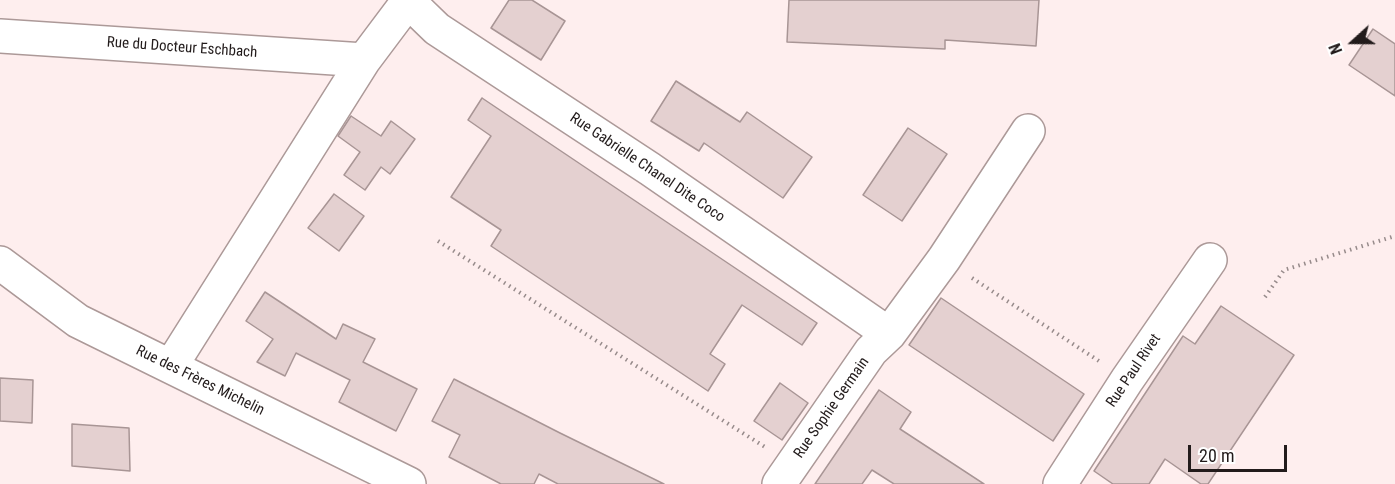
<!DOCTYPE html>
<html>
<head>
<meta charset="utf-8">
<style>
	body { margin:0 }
	#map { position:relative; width:1395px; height:484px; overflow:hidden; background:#feeeee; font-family:"Roboto Condensed",sans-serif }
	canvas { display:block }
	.north { position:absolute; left:1323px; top:12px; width:60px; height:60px; -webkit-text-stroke:4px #fff; paint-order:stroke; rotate:249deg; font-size:16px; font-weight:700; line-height:24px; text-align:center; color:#221b1b }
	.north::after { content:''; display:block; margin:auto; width:21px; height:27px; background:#221b1b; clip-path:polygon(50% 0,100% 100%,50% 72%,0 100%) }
	.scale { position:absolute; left:1188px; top:445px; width:99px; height:27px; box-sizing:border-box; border:3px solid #221b1b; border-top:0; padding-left:8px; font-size:18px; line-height:21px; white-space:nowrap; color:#221b1b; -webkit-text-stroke:4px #fff; paint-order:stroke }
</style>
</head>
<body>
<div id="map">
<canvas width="1395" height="484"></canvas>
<div class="north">N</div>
<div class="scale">20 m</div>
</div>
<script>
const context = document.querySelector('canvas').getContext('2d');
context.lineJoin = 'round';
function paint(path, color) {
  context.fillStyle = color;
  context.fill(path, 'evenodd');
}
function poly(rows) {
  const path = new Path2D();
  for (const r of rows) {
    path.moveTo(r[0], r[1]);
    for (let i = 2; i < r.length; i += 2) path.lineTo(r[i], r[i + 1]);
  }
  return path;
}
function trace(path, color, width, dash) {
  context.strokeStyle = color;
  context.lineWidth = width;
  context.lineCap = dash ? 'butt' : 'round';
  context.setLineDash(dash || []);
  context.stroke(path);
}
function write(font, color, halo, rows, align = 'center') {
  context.font = font + ' "Roboto Condensed",sans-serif';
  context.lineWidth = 4.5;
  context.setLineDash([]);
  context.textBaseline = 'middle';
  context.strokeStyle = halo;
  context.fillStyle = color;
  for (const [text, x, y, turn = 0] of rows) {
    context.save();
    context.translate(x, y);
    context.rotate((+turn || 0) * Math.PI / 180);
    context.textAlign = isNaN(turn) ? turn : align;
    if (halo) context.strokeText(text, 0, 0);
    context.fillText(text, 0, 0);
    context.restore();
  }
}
const building = poly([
	[509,0,532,0,565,21,541,60,491,28,509,0],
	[789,0,1039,0,1036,46,945,40,945,49,787,42,789,0],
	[1373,29,1395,44,1395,96,1349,65,1373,29],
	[676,81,740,122,747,112,812,157,783,198,704,143,699,151,651,121,676,81],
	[482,98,817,323,802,345,742,305,710,354,725,364,708,391,491,246,501,230,451,197,491,136,468,120,482,98],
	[351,116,381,136,391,121,415,139,390,174,381,167,365,190,344,175,360,152,338,136,351,116],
	[908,128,947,154,902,221,863,195,908,128],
	[334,194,364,216,339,251,308,228,334,194],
	[265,292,336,339,343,324,375,339,363,362,417,389,396,431,339,402,350,380,296,353,285,376,257,362,273,339,246,321,265,292],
	[941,298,1084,394,1053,441,909,345,941,298],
	[1221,306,1294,355,1208,484,1201,484,1165,459,1149,484,1113,484,1094,471,1183,336,1195,344,1221,306],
	[0,378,33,380,32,423,0,421,0,378],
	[454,379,560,433,664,484,558,484,539,474,534,484,501,484,449,457,460,435,432,421,454,379],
	[780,383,808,403,782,440,754,421,780,383],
	[879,390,911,412,900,429,984,484,894,484,872,470,862,484,815,484,879,390],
	[72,424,129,428,130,471,72,466,72,424]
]);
const path = poly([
	[438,241,765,447],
	[972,278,1099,361],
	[1265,297,1284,270,1395,236]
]);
const minor = poly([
	[408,1,437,29,650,169,889,334],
	[0,36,364,60],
	[0,263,78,321,409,484],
	[171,366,364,60,409,0],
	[779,484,871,351,889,334,944,259,1028,131],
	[1060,484,1127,380,1210,260]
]);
const streetNames = [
	["Rue du Docteur Eschbach",182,48,4],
	["Rue Gabrielle Chanel Dite Coco",647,168,34],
	["Rue Paul Rivet",1134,371,-56],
	["Rue des Frères Michelin",200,381,26],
	["Rue Sophie Germain",832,408,-55]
];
paint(building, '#e4d0d0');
trace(building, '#a89595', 1.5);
trace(minor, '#ac9998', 36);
trace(path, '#978b8b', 4, [1.5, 4.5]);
trace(minor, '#fff', 33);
write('15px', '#221b1b', '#fff', streetNames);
</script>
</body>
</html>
